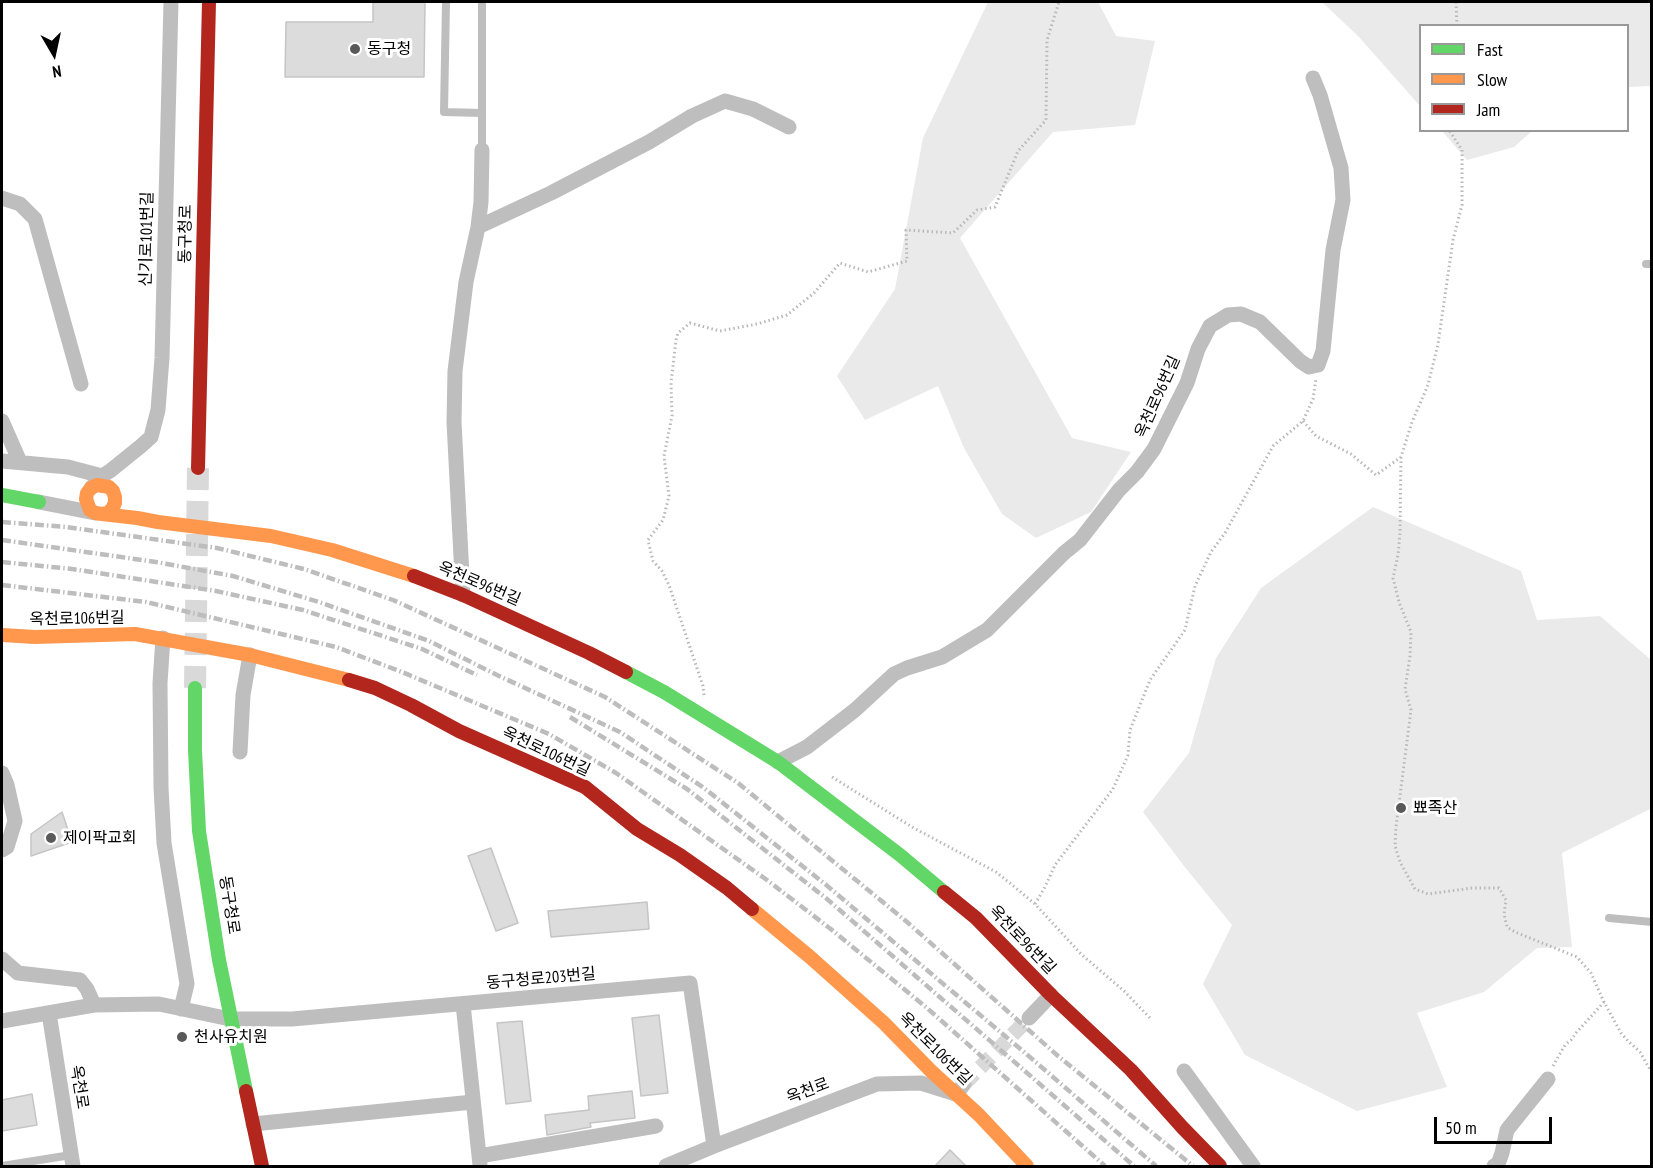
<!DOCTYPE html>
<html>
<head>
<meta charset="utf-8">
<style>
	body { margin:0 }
	#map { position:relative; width:1653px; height:1168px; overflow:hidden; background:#fff; font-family:"PT Sans Narrow",sans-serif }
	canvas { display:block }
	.frame { position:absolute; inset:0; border:3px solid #000; pointer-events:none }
	.legend { position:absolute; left:1419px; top:24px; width:210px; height:108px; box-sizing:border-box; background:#fff; border:2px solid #999; margin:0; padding:8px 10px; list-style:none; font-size:18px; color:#000 }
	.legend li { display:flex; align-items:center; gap:12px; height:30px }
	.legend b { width:30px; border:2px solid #999 }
	.north { position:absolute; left:24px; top:24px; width:60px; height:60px; -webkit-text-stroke:4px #fff; paint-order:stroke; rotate:171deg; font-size:16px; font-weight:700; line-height:24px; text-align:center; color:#000 }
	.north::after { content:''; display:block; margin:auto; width:21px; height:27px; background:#000; clip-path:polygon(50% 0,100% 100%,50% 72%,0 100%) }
	.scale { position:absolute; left:1434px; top:1117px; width:118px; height:27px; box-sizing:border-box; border:3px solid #000; border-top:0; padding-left:8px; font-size:18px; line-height:21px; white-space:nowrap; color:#000; -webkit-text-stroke:4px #fff; paint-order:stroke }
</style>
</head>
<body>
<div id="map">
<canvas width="1653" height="1168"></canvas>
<div class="frame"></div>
<ul class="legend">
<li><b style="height:8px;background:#63d668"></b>Fast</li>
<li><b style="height:8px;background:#ff974d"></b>Slow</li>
<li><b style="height:8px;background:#b3261e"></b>Jam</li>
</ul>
<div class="north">N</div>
<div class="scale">50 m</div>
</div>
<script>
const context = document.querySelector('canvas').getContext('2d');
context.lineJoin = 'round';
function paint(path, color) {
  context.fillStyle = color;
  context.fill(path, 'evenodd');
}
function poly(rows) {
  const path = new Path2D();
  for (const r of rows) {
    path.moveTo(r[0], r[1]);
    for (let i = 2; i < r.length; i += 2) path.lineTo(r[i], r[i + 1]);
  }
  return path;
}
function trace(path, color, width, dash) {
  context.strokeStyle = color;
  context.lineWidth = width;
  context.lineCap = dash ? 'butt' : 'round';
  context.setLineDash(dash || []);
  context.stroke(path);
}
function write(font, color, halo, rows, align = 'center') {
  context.font = font + ' "PT Sans Narrow","Noto Sans KR",sans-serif';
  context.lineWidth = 6;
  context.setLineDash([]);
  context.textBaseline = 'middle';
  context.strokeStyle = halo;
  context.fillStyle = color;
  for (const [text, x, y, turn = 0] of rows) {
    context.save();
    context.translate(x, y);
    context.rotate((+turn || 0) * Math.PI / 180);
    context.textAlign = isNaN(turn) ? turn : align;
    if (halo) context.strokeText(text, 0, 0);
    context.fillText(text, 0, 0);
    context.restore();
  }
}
const green = poly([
	[988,2,1098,2,1116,36,1155,41,1135,125,1053,132,960,238,1072,438,1131,452,1091,512,1036,538,1002,514,964,448,938,386,865,420,837,376,895,289,923,138],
	[1322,2,1651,2,1651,86,1628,87,1628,26,1420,26,1420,106,1359,37],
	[1442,131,1532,131,1514,147,1467,160],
	[1373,507,1521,571,1537,620,1600,616,1651,660,1652,808,1562,853,1572,947,1537,948,1484,992,1417,1013,1447,1087,1357,1111,1245,1055,1203,984,1232,925,1184,866,1143,812,1189,753,1216,658,1261,588]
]);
const building = poly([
	[373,2,425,2,424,77,285,77,286,22,373,22,373,2],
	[62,812,72,842,31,856,31,834,62,812],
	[491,848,518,923,496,931,468,856,491,848],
	[647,902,649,929,551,937,548,911,647,902],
	[659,1015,668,1093,641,1096,632,1018,659,1015],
	[522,1021,531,1101,506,1104,497,1023,522,1021],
	[632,1091,635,1118,590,1123,591,1127,547,1135,545,1115,589,1110,588,1096,632,1091],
	[32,1094,37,1125,2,1131,2,1100,32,1094],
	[950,1150,967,1167,934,1167,950,1150]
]);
const streetTunnel = poly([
	[964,1084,1029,1018]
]);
const secondaryTunnel = poly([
	[195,688,198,468]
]);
const path = poly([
	[1456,2,1457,26],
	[1303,421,1316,436,1351,454,1376,475,1401,457,1412,422,1428,385,1438,344,1453,240,1462,205,1462,150,1449,130],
	[1401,457,1400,533,1398,555,1393,578,1399,602,1411,632,1410,656,1405,689,1411,710,1396,827,1395,846,1400,862,1415,889,1428,894,1472,888,1499,888,1506,900,1504,914,1507,927,1515,932,1577,957,1591,973,1604,1002,1621,1033,1629,1042,1640,1052,1652,1073],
	[704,695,703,686,669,585,662,571,653,561,648,540,663,520,669,496,664,456,672,416,671,383,676,340,678,333,690,323,720,331,757,324,787,315,814,293,840,263,868,272,907,261,906,230,953,233,977,210,995,207,1018,151,1046,120,1047,40,1059,2],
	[832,777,912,827,996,872,1017,889,1035,904,1081,954,1124,991,1152,1020],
	[1035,904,1045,887,1055,865,1113,789,1128,755,1130,730,1150,680,1185,630,1195,586,1211,552,1225,533,1273,446,1303,421,1313,399,1316,379],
	[1553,1066,1565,1045,1571,1040,1576,1033,1604,1002]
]);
const lane = poly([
	[446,2,444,112,482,113],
	[482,150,482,2],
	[1646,264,1652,264],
	[1609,918,1652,922],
	[2,1166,71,1155]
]);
const street = poly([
	[2,198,20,204,35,219,81,384],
	[478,227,551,193,649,142,692,116,725,101,753,109,789,127],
	[2,421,20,462],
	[2,461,68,467,102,476],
	[91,488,102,476,110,471,141,446,151,437,158,410,162,358,171,2],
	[39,502,95,513],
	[463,595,454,422,455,371,466,282,478,227,481,202,482,150],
	[163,638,160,683,161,787,164,843,187,984,181,1009],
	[240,752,243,695,250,655],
	[778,762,807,747,855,710,894,674,907,668,942,657,987,630,1064,553,1080,540,1119,490,1137,472,1154,449,1187,383,1198,349,1210,326,1228,315,1241,314,1260,322,1300,361,1309,367,1318,365,1323,351,1333,250,1343,200,1341,168,1320,95,1313,78],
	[2,773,7,785,15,821,7,847,2,850],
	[2,959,18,973,80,980,87,989,94,1005],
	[463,1004,480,1165],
	[49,1013,73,1166],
	[1029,1018,1051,995],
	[2,1021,94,1005,159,1004,230,1019,292,1019,690,983,714,1146],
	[1184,1071,1253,1166],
	[253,1124,473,1102],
	[479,1156,656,1126],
	[666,1166,714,1146,877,1084,921,1083,956,1094,964,1084],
	[1494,1166,1498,1164,1502,1153,1507,1130,1548,1079]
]);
const fast = poly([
	[2,495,39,502],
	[626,672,664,692,778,762,900,855,944,892],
	[195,688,195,750,199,831,219,960,246,1091]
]);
const slow = poly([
	[102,514,108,513,112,509,115,503,115,497,113,491,109,487,97,485,91,488,87,493,86,499,90,510,95,513,102,514,137,518,158,522,271,536,332,550,414,576],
	[2,635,35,637,135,634,250,655,349,680],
	[752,909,810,957,884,1023,931,1071,979,1115,1027,1166]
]);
const jam = poly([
	[198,468,209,2],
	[414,576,463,595,589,653,626,672],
	[349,680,375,688,411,705,459,731,585,787,637,829,680,855,727,888,752,909],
	[944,892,976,918,1051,995,1131,1070,1182,1127,1220,1166],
	[246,1091,262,1166]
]);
const rail = poly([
	[2,522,66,527,217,548,304,569,393,600,605,697,738,783,907,922,1058,1056,1193,1166],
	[2,540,156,562,233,576,319,602,429,641,497,675,620,732,704,788,825,884,1024,1052,1156,1166],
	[2,562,72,569,216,591,303,610,422,649,477,675],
	[2,585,146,602,336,647,402,672,549,734,616,773,767,880,832,930,927,1008,1105,1166],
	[570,717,687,789,827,899,1134,1166]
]);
const markers = [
	[355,49,6,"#595959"],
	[1401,808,6,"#595959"],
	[51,838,6,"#595959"],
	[182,1037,6,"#595959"]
];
const poiNames = [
	["동구청",367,49],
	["뾰족산",1413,808],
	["제이팍교회",63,838],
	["천사유치원",194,1037]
];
const streetNames = [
	["동구청로",186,234,-89],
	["신기로101번길",147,239,-89],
	["옥천로96번길",1158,397,-66],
	["옥천로96번길",479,584,23],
	["옥천로106번길",77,619,-1],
	["옥천로106번길",546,752,25],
	["동구청로",229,905,81],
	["옥천로96번길",1022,940,46],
	["동구청로203번길",541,979,-5],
	["옥천로106번길",935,1049,45],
	["옥천로",79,1087,81],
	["옥천로",808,1091,-21]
];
paint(green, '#eaeaea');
paint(building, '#dcdcdc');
trace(building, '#c5c5c5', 1.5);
trace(streetTunnel, '#d9d9d9', 15, [15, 8]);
trace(secondaryTunnel, '#d9d9d9', 22, [22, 11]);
trace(path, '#b8b8b8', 3, [1.5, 3]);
trace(lane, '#bebebe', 8);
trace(street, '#bebebe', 15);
trace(fast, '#63d668', 14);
trace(slow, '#ff974d', 14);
trace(jam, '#b3261e', 14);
trace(rail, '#bdbdbd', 4.5, [9, 3, 1.5, 3]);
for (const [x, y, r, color] of markers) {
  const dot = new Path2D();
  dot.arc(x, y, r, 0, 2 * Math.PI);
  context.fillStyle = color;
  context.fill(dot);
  trace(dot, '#fff', 2);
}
write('16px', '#000', '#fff', poiNames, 'left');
write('16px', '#000', '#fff', streetNames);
</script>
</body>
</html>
